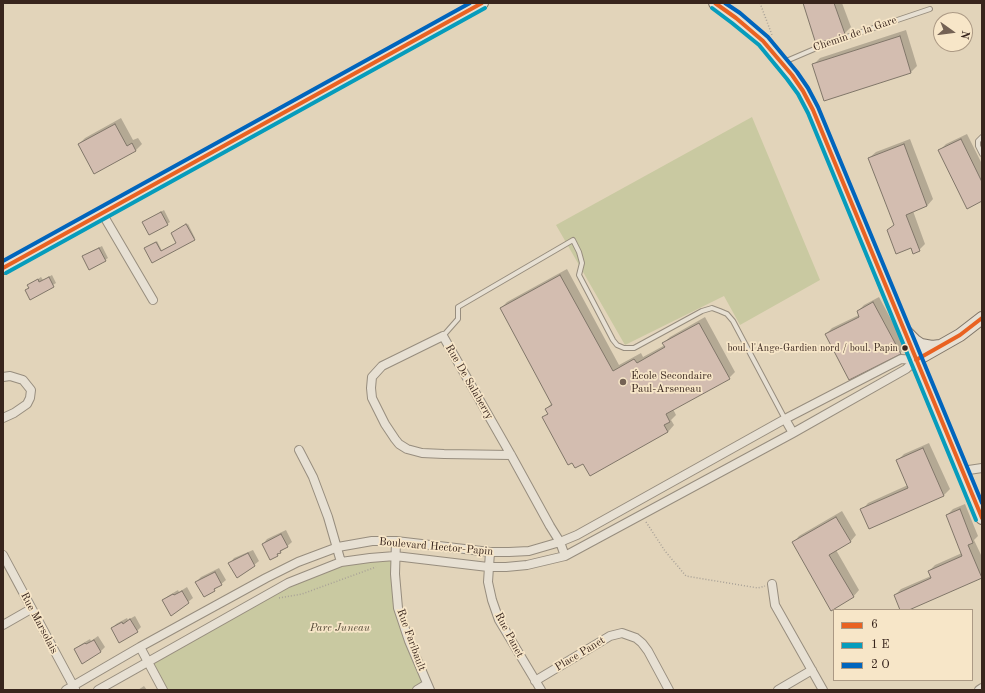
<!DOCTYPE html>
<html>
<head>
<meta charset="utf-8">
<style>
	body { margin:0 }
	#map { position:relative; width:985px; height:693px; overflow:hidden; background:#e2d4ba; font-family:"Old Standard TT",serif }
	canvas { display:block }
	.frame { position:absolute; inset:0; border:4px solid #38251d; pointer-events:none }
	.legend { position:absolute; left:833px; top:609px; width:140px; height:72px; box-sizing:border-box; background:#f7e6c8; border:1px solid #ab9984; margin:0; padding:5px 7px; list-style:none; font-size:12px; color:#38251d }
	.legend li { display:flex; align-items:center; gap:8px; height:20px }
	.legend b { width:20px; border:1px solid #ab9984 }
	.north { position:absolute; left:933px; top:12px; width:40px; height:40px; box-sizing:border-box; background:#f7e6c8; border:1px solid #ab9984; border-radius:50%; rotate:104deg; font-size:11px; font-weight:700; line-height:16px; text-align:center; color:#38251d }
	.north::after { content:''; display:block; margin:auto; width:14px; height:18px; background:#746254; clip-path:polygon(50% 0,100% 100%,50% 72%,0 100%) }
</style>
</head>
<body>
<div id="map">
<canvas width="985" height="693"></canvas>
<div class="frame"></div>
<ul class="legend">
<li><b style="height:5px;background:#e96222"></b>6</li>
<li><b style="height:5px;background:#069cbc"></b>1 E</li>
<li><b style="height:5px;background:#0065bd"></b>2 O</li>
</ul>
<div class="north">N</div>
</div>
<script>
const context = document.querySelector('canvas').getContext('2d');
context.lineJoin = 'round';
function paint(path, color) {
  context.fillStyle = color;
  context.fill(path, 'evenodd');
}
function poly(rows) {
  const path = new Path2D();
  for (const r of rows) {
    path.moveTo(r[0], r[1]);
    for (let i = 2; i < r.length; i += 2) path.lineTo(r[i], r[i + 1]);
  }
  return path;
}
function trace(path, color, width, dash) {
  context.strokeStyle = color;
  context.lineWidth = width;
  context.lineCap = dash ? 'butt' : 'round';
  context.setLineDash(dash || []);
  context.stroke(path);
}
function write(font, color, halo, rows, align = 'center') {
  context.font = font + ' "Old Standard TT",serif';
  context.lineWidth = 3.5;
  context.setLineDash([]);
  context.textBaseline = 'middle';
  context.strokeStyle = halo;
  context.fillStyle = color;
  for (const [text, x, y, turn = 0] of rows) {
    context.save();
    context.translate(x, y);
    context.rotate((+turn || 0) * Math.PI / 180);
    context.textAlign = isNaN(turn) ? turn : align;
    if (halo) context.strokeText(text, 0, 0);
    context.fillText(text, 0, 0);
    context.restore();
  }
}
const green = poly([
	[752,117,820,280,740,325,724,296,625,345,556,225],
	[395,556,398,608,427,684,417,690,163,690,148,663,262,598,341,562]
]);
const shadow = poly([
	[804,3,842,3,851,27,845,33,817,43],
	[906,30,917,66,911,72,825,100,814,64,820,58],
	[121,118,133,140,138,138,142,144,136,150,94,172,79,144,85,138],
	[967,134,982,164,982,200,940,150,946,144],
	[910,139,933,199,927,206,913,211,925,244,919,250,912,247,895,225,869,158,876,152],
	[164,210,170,222,167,224,147,220],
	[188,224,195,238,153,262,146,247,157,241,162,251,177,243,173,232],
	[102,246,108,258,105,260,83,256,86,254],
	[567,269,619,365,641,353,643,357,665,345,663,343,670,337,705,317,735,372,729,378,673,409,676,415,671,420,674,425,668,432,590,474,584,462,543,418,548,413,546,409,552,403,501,308,507,302],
	[52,275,56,283,31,299,26,290,29,287,29,285,41,277,43,280],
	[879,297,906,347,900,353,826,334,832,328,859,315,858,311,864,305],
	[929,443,950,489,944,495,870,528,862,510,868,503,908,485,897,461,904,454],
	[965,504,978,536,974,540,982,557,982,577,907,610,901,610,895,595,901,589,931,576,929,571,935,565,962,553,947,515,953,509],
	[842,511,856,535,850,542,836,550,859,590,853,597,793,543,799,536],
	[286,530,292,542,277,555,263,544,267,539],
	[253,550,259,561,254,565,230,563,234,558],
	[219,568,226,580,214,590,196,582,201,577],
	[187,587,193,598,188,602,163,600,168,596,178,590,179,592],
	[135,616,141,627,137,631,112,629,116,624,127,618,128,620],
	[98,636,105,647,100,652,75,649,80,645,90,639,91,641],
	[144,686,147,690,138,690]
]);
const building = poly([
	[803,3,834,3,845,34,816,44,803,3],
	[900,36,911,73,824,101,812,64,900,36],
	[115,124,127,146,132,143,136,151,94,174,78,144,115,124],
	[961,139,982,182,982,201,967,209,938,150,961,139],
	[904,144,927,206,906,215,920,251,913,254,911,248,896,254,887,230,894,225,868,158,904,144],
	[161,212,168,225,149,235,142,222,161,212],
	[186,224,195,240,152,263,144,248,156,242,161,251,176,243,171,233,186,224],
	[99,248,106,261,89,270,82,256,99,248],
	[560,275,613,371,634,359,637,363,665,347,662,343,699,323,730,379,666,414,670,422,664,425,668,432,590,476,583,464,575,468,572,463,568,465,542,417,548,414,545,409,552,405,500,308,560,275],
	[49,277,54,287,30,300,25,290,29,288,27,285,38,279,39,282,49,277],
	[873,302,901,354,849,380,825,334,859,317,857,311,873,302],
	[923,448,944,496,869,529,860,509,908,488,896,460,923,448],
	[960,509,973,543,968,545,982,578,909,610,900,610,894,595,931,578,928,571,962,556,946,515,960,509],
	[836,517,851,542,829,555,854,597,831,611,792,542,836,517],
	[281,534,288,547,280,551,281,553,277,554,278,556,270,560,262,544,281,534],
	[248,553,255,566,237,578,228,563,248,553],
	[215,572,222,585,214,589,215,591,204,597,195,582,215,572],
	[182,591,189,603,171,616,162,600,173,594,174,595,182,591],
	[130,619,138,632,119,643,111,628,122,622,123,624,130,619],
	[94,640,101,652,82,664,74,649,85,643,86,644,94,640]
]);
const path = poly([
	[760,3,772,35],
	[646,522,665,551,686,576,758,588,765,586],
	[279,598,302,594,376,567]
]);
const service = poly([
	[784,62,826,44,930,9],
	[982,137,978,141,978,146,982,154],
	[443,336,458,319,458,307,573,240,579,252,582,263,579,275,613,340,617,345,624,348,634,348,702,311,712,308,720,311,727,314,733,321,785,419]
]);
const minor = poly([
	[102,213,153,300],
	[3,377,10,376,23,380,31,390,30,398,27,404,14,413,3,418],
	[785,419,793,433],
	[299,450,313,477,328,517,341,562],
	[511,455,444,454,422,453,407,449,399,444,395,439,385,424,372,398,371,388,372,377,382,366,443,336,511,455,550,526,560,542,565,556],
	[962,471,982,468],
	[396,541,395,574,398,608,409,641,430,690],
	[490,552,488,582,492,600,499,620,541,690],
	[3,555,75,689],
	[772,584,775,605,823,690],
	[3,625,31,609],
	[140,647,163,690],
	[535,681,610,636,622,633,636,638,642,643,648,651,669,690],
	[66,690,140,647,266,578,298,562,338,547,372,541,396,541,490,552,509,552,529,551,560,542,577,535,785,419,901,359,916,360],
	[98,690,288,583,341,562,370,558,395,556,488,567,506,567,527,565,565,556,793,433,906,369,916,360],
	[417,690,427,684],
	[778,690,812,670],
	[979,690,982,688]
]);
const secondary = poly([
	[715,3,736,18,763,41,792,75,803,91,813,110,940,418,982,518],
	[3,268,482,3],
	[906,332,915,341,921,345,932,347,940,346],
	[916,360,960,335,982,318]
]);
const bus1 = poly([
	[715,3,736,18,763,41,792,75,803,91,813,110,982,518],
	[3,268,482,3],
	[916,360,960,335,982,318]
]);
const bus2 = poly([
	[712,8,732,23,759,45,787,79,798,94,808,113,976,520],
	[6,273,485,8]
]);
const bus3 = poly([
	[725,3,740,13,768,37,797,72,808,88,818,107,982,503],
	[3,261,470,3]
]);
const markers = [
	[905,348,3.5,"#38251d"],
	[623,382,4,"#746254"]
];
const busNames = [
	["boul. l'Ange-Gardien nord / boul. Papin",898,348]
];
const streetNames = [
	["Chemin de la Gare",855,34,-19],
	["Rue De Salaberry",469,382,60],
	["Boulevard Hector-Papin",436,547,5],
	["Rue Marsolais",39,623,62],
	["Rue Panet",509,635,62],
	["Rue Faribault",411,640,70],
	["Place Panet",580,654,-31]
];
const poiNames = [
	["École Secondaire",631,376],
	["Paul-Arseneau",631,389]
];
const parkNames = [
	["Parc Juneau",340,628]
];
paint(green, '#c9c9a1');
paint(shadow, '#0003');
paint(building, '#d3bdb0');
trace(building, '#807669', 1);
trace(service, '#978d7e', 6);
trace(minor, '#978d7e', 10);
trace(secondary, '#807669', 14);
trace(path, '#a8a197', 1.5, [1, 2]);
trace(service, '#e7e0d3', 4);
trace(minor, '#e7e0d3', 8);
trace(secondary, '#e7e0d3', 12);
trace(bus1, '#e96222', 4);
trace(bus2, '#069cbc', 4);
trace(bus3, '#0065bd', 4);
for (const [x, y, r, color] of markers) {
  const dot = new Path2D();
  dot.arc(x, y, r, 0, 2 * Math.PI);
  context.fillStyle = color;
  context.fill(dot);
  trace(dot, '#f7e6c8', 1.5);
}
write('10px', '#38251d', '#f7e6c8', busNames, 'right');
write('11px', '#38251d', '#f7e6c8', streetNames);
write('11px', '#38251d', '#f7e6c8', poiNames, 'left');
write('italic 11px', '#574c39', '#f7e6c8', parkNames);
</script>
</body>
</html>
